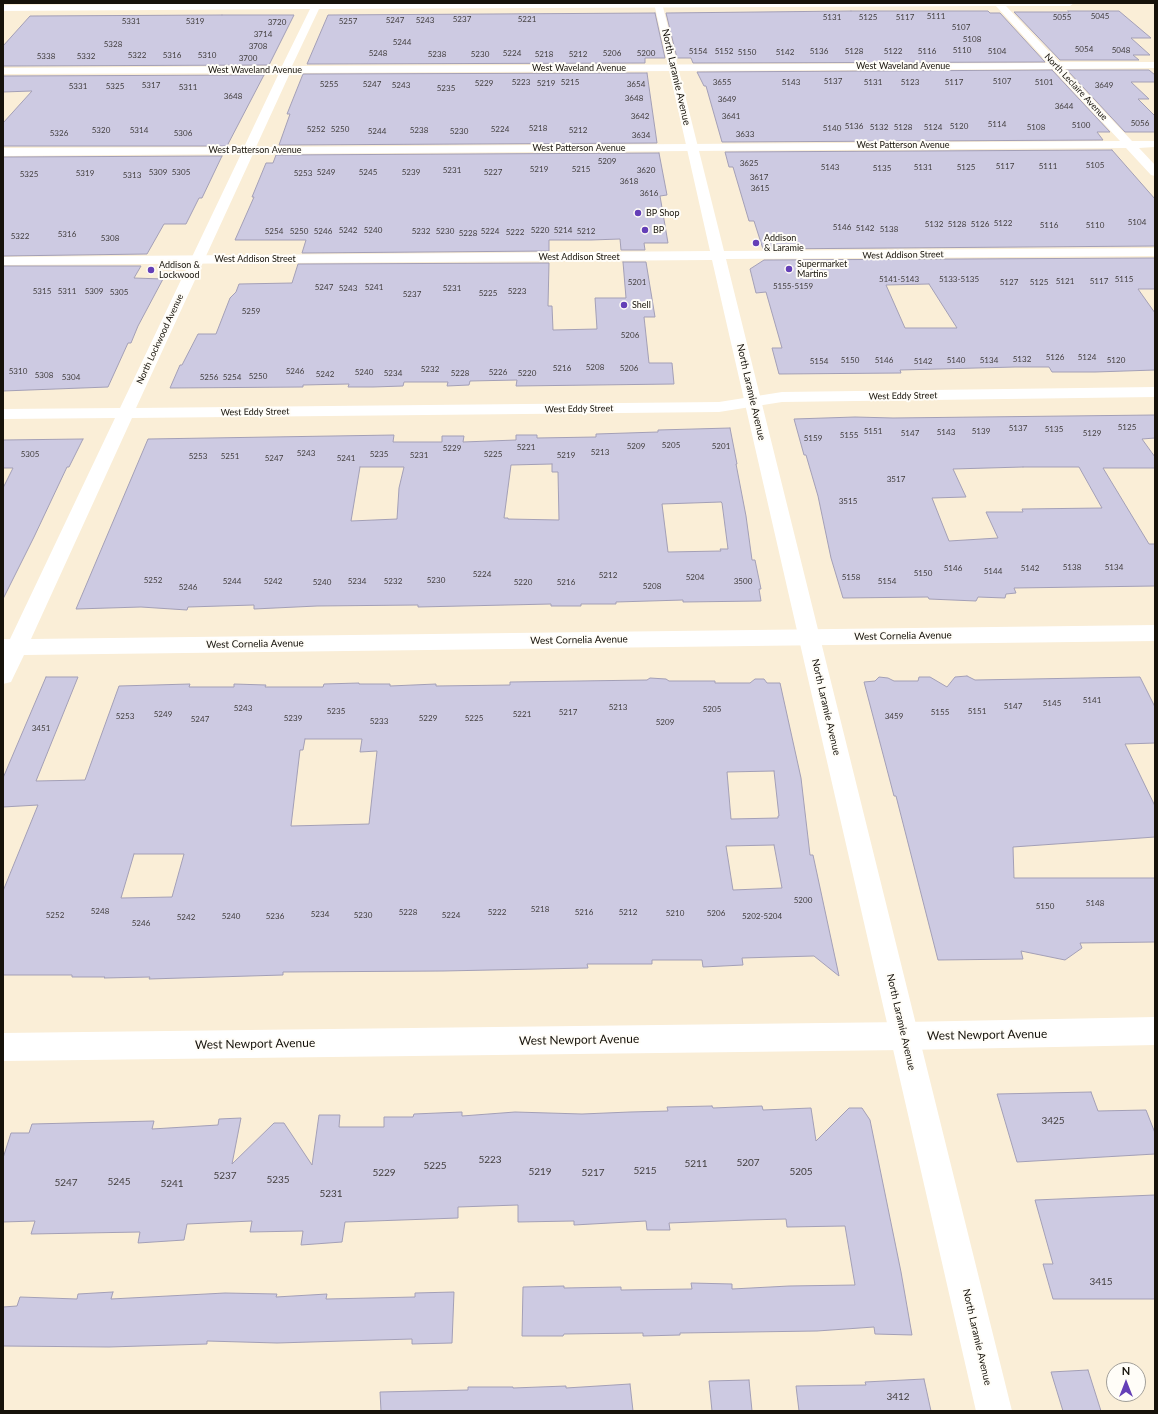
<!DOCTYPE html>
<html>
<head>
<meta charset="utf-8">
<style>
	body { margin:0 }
	#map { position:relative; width:1158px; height:1414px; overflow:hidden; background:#faeed7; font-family:Lato,sans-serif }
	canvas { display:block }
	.frame { position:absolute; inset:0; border:4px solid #16120a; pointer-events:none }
	.north { position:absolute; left:1106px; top:1362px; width:40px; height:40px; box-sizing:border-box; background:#fffdf8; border:1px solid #a29f99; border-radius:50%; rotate:0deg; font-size:11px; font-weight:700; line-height:16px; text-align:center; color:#16120a }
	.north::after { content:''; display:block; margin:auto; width:14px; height:18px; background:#643fb7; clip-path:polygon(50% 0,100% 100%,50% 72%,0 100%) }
</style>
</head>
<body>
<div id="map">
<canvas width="1158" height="1414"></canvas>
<div class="frame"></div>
<div class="north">N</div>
</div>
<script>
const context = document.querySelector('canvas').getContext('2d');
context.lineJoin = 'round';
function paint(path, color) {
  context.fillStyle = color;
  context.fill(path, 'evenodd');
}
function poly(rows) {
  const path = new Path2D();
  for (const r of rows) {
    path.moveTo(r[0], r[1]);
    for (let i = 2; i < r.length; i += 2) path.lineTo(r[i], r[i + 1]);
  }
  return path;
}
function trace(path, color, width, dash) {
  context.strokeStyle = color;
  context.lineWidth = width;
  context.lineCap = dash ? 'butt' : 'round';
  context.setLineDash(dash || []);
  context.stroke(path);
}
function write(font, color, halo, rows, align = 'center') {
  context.font = font + ' Lato,sans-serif';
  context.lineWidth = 4;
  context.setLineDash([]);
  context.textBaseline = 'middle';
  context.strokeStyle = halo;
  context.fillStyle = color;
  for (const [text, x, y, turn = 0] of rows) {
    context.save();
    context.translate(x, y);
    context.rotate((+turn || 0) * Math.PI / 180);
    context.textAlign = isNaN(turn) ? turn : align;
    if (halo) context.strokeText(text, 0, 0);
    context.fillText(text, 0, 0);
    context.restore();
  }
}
const building = poly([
	[851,11,988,11,990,13,1000,13,1045,62,693,63,691,58,677,58,666,13,851,11],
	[1068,11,1119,11,1151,38,1131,38,1150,55,1133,55,1139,60,1060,60,1014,12,1069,12,1068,11],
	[655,13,665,58,645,58,645,63,307,64,328,15,655,13],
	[222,15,294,15,269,65,3,66,3,46,30,16,222,15],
	[1052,70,1110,132,1097,132,1103,140,722,142,706,86,704,86,697,72,1052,70],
	[1067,70,1149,70,1155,75,1155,82,1131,82,1149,99,1138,99,1155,116,1155,132,1125,132,1067,70],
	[647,73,657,143,279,145,290,114,287,114,303,74,647,73],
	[264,75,227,146,3,146,3,123,32,91,3,92,3,76,264,75],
	[1112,150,1155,199,1155,246,763,249,754,221,749,221,733,167,729,167,725,152,1112,150],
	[659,153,667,195,660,196,668,243,644,243,645,250,621,250,620,239,591,240,549,240,549,251,302,253,306,240,235,240,254,197,252,197,266,163,273,163,276,155,659,153],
	[222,156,202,198,199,198,186,224,164,224,147,254,3,256,3,157,222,156],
	[1155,258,1155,289,1138,289,1155,313,1155,370,1095,372,1052,372,1049,367,1015,367,900,370,901,373,779,374,772,348,782,348,766,292,756,293,750,269,764,260,1155,258],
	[929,284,957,328,905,328,886,285,929,284],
	[623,262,646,262,655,317,644,317,649,363,672,363,674,384,516,386,517,380,470,381,469,385,447,386,448,382,404,382,403,386,373,387,348,387,349,384,303,385,303,387,170,388,180,365,182,365,198,334,216,334,230,298,236,292,239,284,292,283,298,264,549,263,548,306,552,306,553,330,597,329,595,298,626,298,623,262],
	[3,266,141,266,134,278,163,279,138,326,131,343,128,343,108,387,3,391,3,266],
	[1155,415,1155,438,1142,439,1155,457,1155,468,1103,468,1149,544,1155,544,1155,586,1014,588,1016,593,1006,594,1005,598,978,597,976,601,929,599,928,597,843,598,831,558,818,496,806,455,804,455,794,419,855,417,893,418,1155,415],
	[1023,467,1079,467,1102,508,1022,509,1023,512,986,512,998,538,949,541,932,498,966,497,953,469,1023,467],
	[730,428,737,464,736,464,746,516,752,560,755,560,761,589,759,589,761,601,683,602,683,600,616,602,616,604,581,604,581,606,551,606,551,604,418,607,418,605,317,606,254,609,254,605,188,607,187,610,141,607,76,609,148,439,394,435,393,442,442,442,442,436,464,436,463,442,516,440,516,435,537,435,537,438,596,437,596,434,658,432,658,430,730,428],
	[552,464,552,472,558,472,559,520,508,519,508,518,504,518,511,465,552,464],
	[360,467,404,467,399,488,397,519,351,521,360,467],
	[721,502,722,503,728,549,720,549,721,551,668,552,662,504,721,502],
	[83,439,69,467,67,467,34,537,3,599,3,488,13,468,3,468,3,440,83,439],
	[967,676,975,680,1140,677,1155,707,1155,743,1125,744,1155,806,1155,837,1013,847,1014,878,1155,878,1155,942,1080,943,1082,948,1065,960,1021,951,1023,959,938,960,896,796,894,796,864,682,875,681,879,677,888,678,894,681,918,681,919,677,930,677,947,687,955,677,967,676],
	[46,677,78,677,36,781,85,780,119,686,190,684,189,687,234,687,234,684,266,685,265,687,323,687,324,684,359,683,359,684,390,684,390,686,436,684,436,686,510,685,510,682,647,680,650,678,666,679,669,681,715,681,715,683,750,683,755,679,764,679,767,683,780,683,801,778,810,855,813,855,839,976,814,956,742,958,743,965,703,967,702,960,652,960,652,964,587,964,588,968,443,971,283,972,283,975,149,979,150,977,104,978,105,977,72,977,72,975,3,975,3,891,38,805,3,807,3,778,46,677],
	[305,739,362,739,360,752,377,751,369,824,291,826,300,750,303,750,305,739],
	[774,771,779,816,778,816,778,818,731,819,727,772,774,771],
	[774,845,782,888,733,890,726,846,774,845],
	[134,854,184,854,172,897,121,898,134,854],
	[1091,1092,1098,1111,1146,1110,1155,1133,1155,1154,1017,1162,997,1094,1091,1092],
	[712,1106,713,1108,762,1106,763,1110,811,1108,816,1141,849,1108,862,1108,870,1120,901,1272,912,1335,875,1334,874,1327,817,1331,680,1333,680,1335,643,1336,643,1333,564,1334,563,1336,522,1336,523,1287,564,1286,564,1288,621,1287,621,1290,692,1289,691,1283,732,1284,732,1289,789,1286,855,1285,845,1226,787,1227,786,1219,748,1220,669,1223,670,1230,647,1230,646,1221,574,1225,574,1221,518,1222,518,1205,458,1207,458,1218,345,1222,342,1242,301,1245,303,1231,250,1232,252,1221,187,1224,184,1240,138,1243,140,1232,31,1234,35,1221,3,1222,3,1158,11,1133,29,1133,32,1124,154,1121,152,1129,218,1125,219,1119,241,1118,232,1164,274,1123,284,1123,312,1165,319,1115,340,1115,339,1127,384,1127,384,1117,413,1117,414,1114,462,1112,462,1116,515,1112,582,1114,630,1112,668,1111,667,1107,712,1106],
	[1155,1195,1155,1299,1053,1299,1043,1264,1053,1264,1035,1200,1155,1195],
	[113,1292,111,1299,225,1293,277,1294,276,1297,327,1294,326,1299,415,1297,415,1293,454,1292,452,1343,412,1344,412,1339,277,1343,207,1341,207,1344,109,1347,3,1346,3,1307,17,1306,20,1297,77,1299,78,1294,113,1292],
	[1088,1370,1101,1411,1063,1411,1051,1372,1088,1370],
	[924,1379,931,1411,799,1411,796,1386,866,1385,865,1382,924,1379],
	[749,1380,752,1411,712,1411,709,1381,749,1380],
	[630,1384,633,1411,381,1411,380,1392,468,1390,468,1387,513,1387,513,1388,566,1386,566,1388,630,1384]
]);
const street = poly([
	[313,3,1074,3,1070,6,1006,6,1059,62,1155,62,1155,68,1064,69,1132,141,1155,141,1155,147,1139,148,1155,165,1155,176,1151,175,1126,148,253,154,136,408,719,402,782,392,1155,387,1155,397,782,402,719,412,132,418,31,639,1155,625,1155,641,24,655,11,682,3,684,3,639,10,639,115,418,3,419,3,409,120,408,241,154,3,156,3,148,244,147,279,73,3,74,3,68,282,66,310,9,3,11,3,5,313,3],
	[996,6,1048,63,292,66,319,9,996,6],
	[1053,69,1120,141,256,147,290,73,1053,69],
	[1155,1017,1155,1045,905,1050,3,1061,3,1033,905,1022,1155,1017]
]);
const secondary = poly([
	[654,3,662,3,724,251,1155,248,1155,256,726,259,1012,1411,976,1411,712,260,3,265,3,257,710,251,654,3]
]);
const markers = [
	[638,213,4,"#643fb7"],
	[645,230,4,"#643fb7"],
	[756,243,4,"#643fb7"],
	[789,269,4,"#643fb7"],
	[151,270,4,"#643fb7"],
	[624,305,4,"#643fb7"]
];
const numberNames = [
	["5111",936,16],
	["5045",1100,16],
	["5131",832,17],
	["5125",868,17],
	["5117",905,17],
	["5055",1062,17],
	["5237",462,19],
	["5221",527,19],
	["5247",395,20],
	["5243",425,20],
	["5331",131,21],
	["5319",195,21],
	["5257",348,21],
	["3720",277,22],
	["5107",961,27],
	["3714",263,34],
	["5108",972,39],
	["5244",402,42],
	["5328",113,44],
	["3708",258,46],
	["5054",1084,49],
	["5110",962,50],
	["5048",1121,50],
	["5154",698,51],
	["5152",724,51],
	["5136",819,51],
	["5128",854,51],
	["5122",893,51],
	["5116",927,51],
	["5104",997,51],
	["5150",747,52],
	["5142",785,52],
	["5248",378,53],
	["5224",512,53],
	["5206",612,53],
	["5200",646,53],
	["5238",437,54],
	["5230",480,54],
	["5218",544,54],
	["5212",578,54],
	["5322",137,55],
	["5316",172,55],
	["5310",207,55],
	["5338",46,56],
	["5332",86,56],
	["3700",248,58],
	["5137",833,81],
	["5107",1002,81],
	["5223",521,82],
	["5215",570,82],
	["3655",722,82],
	["5143",791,82],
	["5131",873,82],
	["5123",910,82],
	["5117",954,82],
	["5101",1044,82],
	["5229",484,83],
	["5219",546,83],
	["5255",329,84],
	["5247",372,84],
	["3654",636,84],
	["5317",151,85],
	["5243",401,85],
	["3649",1104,85],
	["5331",78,86],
	["5325",115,86],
	["5311",188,87],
	["5235",446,88],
	["3648",233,96],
	["3648",634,98],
	["3649",727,99],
	["3644",1064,106],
	["3642",640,116],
	["3641",731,116],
	["5056",1140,123],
	["5114",997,124],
	["5100",1081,125],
	["5136",854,126],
	["5120",959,126],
	["5132",879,127],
	["5128",903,127],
	["5124",933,127],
	["5108",1036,127],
	["5218",538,128],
	["5140",832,128],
	["5252",316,129],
	["5250",340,129],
	["5224",500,129],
	["5320",101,130],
	["5314",139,130],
	["5238",419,130],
	["5212",578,130],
	["5244",377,131],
	["5230",459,131],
	["5326",59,133],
	["5306",183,133],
	["3633",745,134],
	["3634",641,135],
	["5209",607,161],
	["3625",749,163],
	["5105",1095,165],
	["5117",1005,166],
	["5111",1048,166],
	["5143",830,167],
	["5131",923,167],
	["5125",966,167],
	["5135",882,168],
	["5219",539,169],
	["5215",581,169],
	["5231",452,170],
	["3620",646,170],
	["5309",158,172],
	["5305",181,172],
	["5249",326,172],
	["5245",368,172],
	["5239",411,172],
	["5227",493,172],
	["5319",85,173],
	["5253",303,173],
	["5325",29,174],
	["5313",132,175],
	["3617",759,177],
	["3618",629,181],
	["3615",760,188],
	["3616",649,193],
	["5104",1137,222],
	["5122",1003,223],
	["5132",934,224],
	["5128",957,224],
	["5126",980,224],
	["5116",1049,225],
	["5110",1095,225],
	["5146",842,227],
	["5142",865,228],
	["5138",889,229],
	["5242",348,230],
	["5240",373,230],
	["5220",540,230],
	["5214",563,230],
	["5254",274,231],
	["5250",299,231],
	["5246",323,231],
	["5232",421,231],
	["5230",445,231],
	["5224",490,231],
	["5212",586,231],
	["5222",515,232],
	["5228",468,233],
	["5316",67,234],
	["5322",20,236],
	["5308",110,238],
	["5141-5143",899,279],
	["5133-5135",959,279],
	["5115",1124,279],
	["5121",1065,281],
	["5117",1099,281],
	["5201",637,282],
	["5127",1009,282],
	["5125",1039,282],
	["5155-5159",793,286],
	["5247",324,287],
	["5241",374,287],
	["5243",348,288],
	["5231",452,288],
	["5315",42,291],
	["5311",67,291],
	["5309",94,291],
	["5223",517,291],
	["5305",119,292],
	["5225",488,293],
	["5237",412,294],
	["5259",251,311],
	["5206",630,335],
	["5126",1055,357],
	["5124",1087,357],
	["5132",1022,359],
	["5150",850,360],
	["5146",884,360],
	["5140",956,360],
	["5134",989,360],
	["5120",1116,360],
	["5154",819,361],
	["5142",923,361],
	["5208",595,367],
	["5216",562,368],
	["5206",629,368],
	["5232",430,369],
	["5310",18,371],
	["5246",295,371],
	["5240",364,372],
	["5226",498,372],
	["5234",393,373],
	["5228",460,373],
	["5220",527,373],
	["5242",325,374],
	["5308",44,375],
	["5250",258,376],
	["5304",71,377],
	["5256",209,377],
	["5254",232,377],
	["5125",1127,427],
	["5137",1018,428],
	["5135",1054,429],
	["5151",873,431],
	["5139",981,431],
	["5143",946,432],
	["5147",910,433],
	["5129",1092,433],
	["5155",849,435],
	["5159",813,438],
	["5205",671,445],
	["5209",636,446],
	["5201",721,446],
	["5221",526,447],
	["5229",452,448],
	["5213",600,452],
	["5243",306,453],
	["5305",30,454],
	["5235",379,454],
	["5225",493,454],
	["5231",419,455],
	["5219",566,455],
	["5253",198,456],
	["5251",230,456],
	["5247",274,458],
	["5241",346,458],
	["3517",896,479],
	["3515",848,501],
	["5138",1072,567],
	["5134",1114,567],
	["5146",953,568],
	["5142",1030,568],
	["5144",993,571],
	["5150",923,573],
	["5224",482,574],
	["5212",608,575],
	["5204",695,577],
	["5158",851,577],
	["5252",153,580],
	["5230",436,580],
	["5244",232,581],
	["5242",273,581],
	["5234",357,581],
	["5232",393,581],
	["3500",743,581],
	["5154",887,581],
	["5240",322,582],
	["5220",523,582],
	["5216",566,582],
	["5208",652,586],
	["5246",188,587],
	["5141",1092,700],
	["5145",1052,703],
	["5147",1013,706],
	["5213",618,707],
	["5243",243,708],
	["5205",712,709],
	["5235",336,711],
	["5151",977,711],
	["5217",568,712],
	["5155",940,712],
	["5249",163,714],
	["5221",522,714],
	["5253",125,716],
	["3459",894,716],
	["5239",293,718],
	["5229",428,718],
	["5225",474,718],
	["5247",200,719],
	["5233",379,721],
	["5209",665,722],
	["3451",41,728],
	["5200",803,900],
	["5148",1095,903],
	["5150",1045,906],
	["5218",540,909],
	["5248",100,911],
	["5228",408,912],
	["5222",497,912],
	["5216",584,912],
	["5212",628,912],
	["5210",675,913],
	["5206",716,913],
	["5234",320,914],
	["5252",55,915],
	["5230",363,915],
	["5224",451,915],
	["5240",231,916],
	["5236",275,916],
	["5202-5204",762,916],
	["5242",186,917],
	["5246",141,923]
];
const farStreetnames = [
	["West Waveland Avenue",903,66],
	["West Waveland Avenue",579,68],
	["West Waveland Avenue",255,70],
	["North Leclaire Avenue",1076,87,47],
	["West Patterson Avenue",903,145],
	["West Patterson Avenue",579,148],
	["West Patterson Avenue",255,150],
	["West Addison Street",903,255,-1],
	["West Addison Street",579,257],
	["West Addison Street",255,259],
	["North Lockwood Avenue",160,339,-65],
	["West Eddy Street",903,396,-1],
	["West Eddy Street",579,409,-1],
	["West Eddy Street",255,412,-1]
];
const farPoinames = [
	["BP Shop",646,213],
	["BP",653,230],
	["Addison",764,238],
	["& Laramie",764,248],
	["Supermarket",797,264],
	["Martins",797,274],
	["Addison &",159,265],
	["Lockwood",159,275],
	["Shell",632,305]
];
const streetNames = [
	["North Laramie Avenue",676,77,77],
	["North Laramie Avenue",751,392,77],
	["West Cornelia Avenue",903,636,-1],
	["West Cornelia Avenue",579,640,-1],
	["West Cornelia Avenue",255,644,-1],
	["North Laramie Avenue",826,707,77],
	["North Laramie Avenue",901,1022,77],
	["North Laramie Avenue",977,1337,77]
];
const nearNumbernames = [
	["3425",1053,1121],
	["5223",490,1160],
	["5207",748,1163],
	["5211",696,1164],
	["5225",435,1166],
	["5215",645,1171],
	["5219",540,1172],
	["5205",801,1172],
	["5229",384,1173],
	["5217",593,1173],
	["5237",225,1176],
	["5235",278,1180],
	["5245",119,1182],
	["5247",66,1183],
	["5241",172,1184],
	["5231",331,1194],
	["3415",1101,1282],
	["3412",898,1397]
];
const nearStreetnames = [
	["West Newport Avenue",987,1035,-1],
	["West Newport Avenue",579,1040,-1],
	["West Newport Avenue",255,1044,-1]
];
paint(building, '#cdcae2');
trace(building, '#a39fb6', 1);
paint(street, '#fff');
paint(secondary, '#fff');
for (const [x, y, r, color] of markers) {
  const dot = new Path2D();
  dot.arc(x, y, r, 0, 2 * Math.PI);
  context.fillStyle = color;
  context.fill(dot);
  trace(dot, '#fffdf8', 1.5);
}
write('8px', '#444040', null, numberNames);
write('9px', '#16120a', '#fffdf8', farStreetnames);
write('9px', '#16120a', '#fffdf8', farPoinames, 'left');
write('10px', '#16120a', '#fffdf8', streetNames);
write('10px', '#444040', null, nearNumbernames);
write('12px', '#16120a', '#fffdf8', nearStreetnames);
</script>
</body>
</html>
